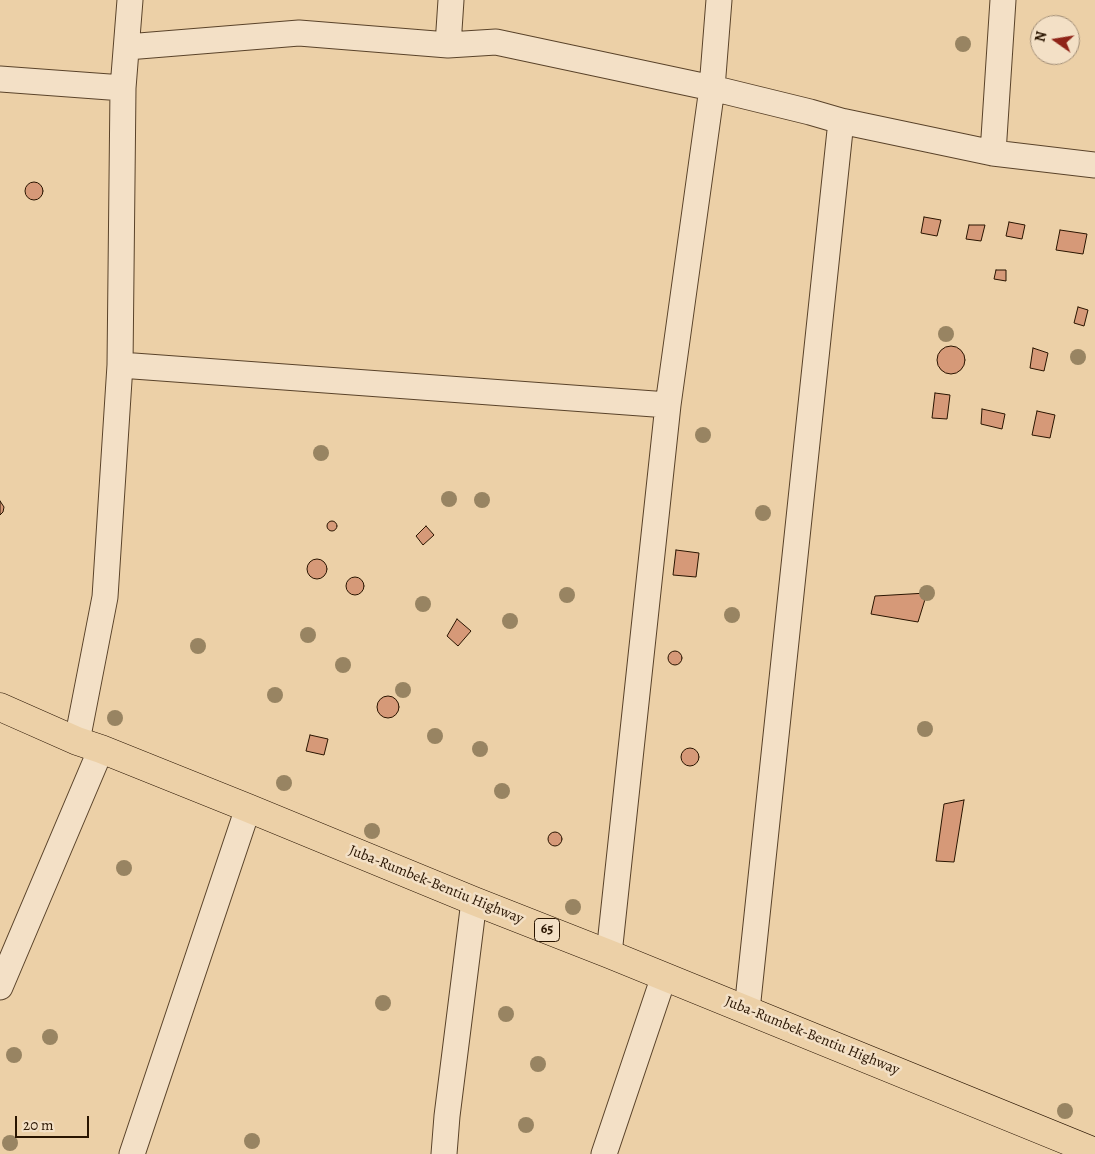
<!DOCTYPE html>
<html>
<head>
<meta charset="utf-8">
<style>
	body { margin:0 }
	#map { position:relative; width:1095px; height:1154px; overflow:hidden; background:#ecd0a7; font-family:Alegreya,serif }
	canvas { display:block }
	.north { position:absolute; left:1030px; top:15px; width:50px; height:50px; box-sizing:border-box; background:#f3e0c6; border:1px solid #a28e77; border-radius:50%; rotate:283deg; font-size:14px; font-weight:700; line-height:20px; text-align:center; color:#291400 }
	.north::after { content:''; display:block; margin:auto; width:18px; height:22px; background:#8f2418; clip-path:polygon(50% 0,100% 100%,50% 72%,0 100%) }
	.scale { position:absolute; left:15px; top:1116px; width:74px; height:22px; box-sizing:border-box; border:2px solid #291400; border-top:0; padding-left:6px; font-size:15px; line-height:18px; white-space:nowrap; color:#291400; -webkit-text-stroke:4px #f3e0c6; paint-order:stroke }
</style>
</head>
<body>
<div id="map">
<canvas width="1095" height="1154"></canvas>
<div class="north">N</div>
<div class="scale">20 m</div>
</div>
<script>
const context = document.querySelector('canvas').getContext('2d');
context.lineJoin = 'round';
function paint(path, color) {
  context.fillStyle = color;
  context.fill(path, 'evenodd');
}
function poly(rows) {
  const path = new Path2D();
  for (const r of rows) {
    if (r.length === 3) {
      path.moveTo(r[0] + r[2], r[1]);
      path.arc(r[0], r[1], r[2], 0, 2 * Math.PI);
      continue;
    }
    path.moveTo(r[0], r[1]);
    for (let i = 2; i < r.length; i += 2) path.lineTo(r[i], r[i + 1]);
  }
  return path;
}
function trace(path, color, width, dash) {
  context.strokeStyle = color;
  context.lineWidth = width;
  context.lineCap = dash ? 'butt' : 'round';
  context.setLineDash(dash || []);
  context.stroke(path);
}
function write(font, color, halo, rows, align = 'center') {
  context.font = font + ' Alegreya,serif';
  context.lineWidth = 5;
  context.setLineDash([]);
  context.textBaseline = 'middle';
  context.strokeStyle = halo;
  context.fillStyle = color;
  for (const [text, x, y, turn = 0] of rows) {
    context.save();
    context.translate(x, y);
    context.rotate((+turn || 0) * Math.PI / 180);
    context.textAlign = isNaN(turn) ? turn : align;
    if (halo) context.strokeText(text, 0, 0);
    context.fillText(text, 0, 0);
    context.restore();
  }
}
const building = poly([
	[34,191,9],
	[924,217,941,220,937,236,921,233,924,217],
	[1009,222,1025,225,1022,239,1006,236,1009,222],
	[969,225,985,225,981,241,966,239,969,225],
	[1060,230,1087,234,1083,254,1056,250,1060,230],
	[996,270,1006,270,1006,281,994,279,996,270],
	[1078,307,1088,310,1084,326,1074,323,1078,307],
	[951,360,14],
	[1033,348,1048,353,1044,371,1030,368,1033,348],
	[935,393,950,395,947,419,932,418,935,393],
	[982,409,1005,414,1002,429,981,424,982,409],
	[1037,411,1055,415,1050,438,1032,435,1037,411],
	[0,501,4,507,3,512,0,515,0,501],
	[332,526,5],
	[426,526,434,535,423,545,416,536,426,526],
	[676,550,699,553,696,577,673,575,676,550],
	[317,569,10],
	[355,586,9],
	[927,593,918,622,871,614,875,596,927,593],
	[457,619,471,631,458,646,447,636,457,619],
	[675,658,7],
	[388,707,11],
	[310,735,328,739,324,755,306,751,310,735],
	[690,757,9],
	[964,800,954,862,936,861,944,804,964,800],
	[555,839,7]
]);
const street = poly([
	[448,45,451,0],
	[127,47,299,33,448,45,496,42,712,88,810,112,841,121,993,153,1095,165],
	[0,79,123,88],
	[993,153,1003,0],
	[120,365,668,405],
	[77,741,105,597,120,365,123,88,130,0],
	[609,954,668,405,712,88,719,0],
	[0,987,101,749],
	[747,1010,841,121],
	[132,1154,248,808],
	[444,1154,447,1116,474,901],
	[604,1154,664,976]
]);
const primary = poly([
	[0,707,77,741,101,749,248,808,474,901,609,954,1095,1152]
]);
const trees = [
	[963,44],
	[946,334],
	[1078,357],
	[703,435],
	[321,453],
	[449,499],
	[482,500],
	[763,513],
	[927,593],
	[567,595],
	[423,604],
	[732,615],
	[510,621],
	[308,635],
	[198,646],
	[343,665],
	[403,690],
	[275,695],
	[115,718],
	[925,729],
	[435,736],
	[480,749],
	[284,783],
	[502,791],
	[372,831],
	[124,868],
	[573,907],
	[383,1003],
	[506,1014],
	[50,1037],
	[14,1055],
	[538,1064],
	[1065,1111],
	[526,1125],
	[252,1141],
	[10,1143]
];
const shields = [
	[547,930,25]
];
const shieldNames = [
	["65",547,930]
];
const streetNames = [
	["Juba-Rumbek-Bentiu Highway",436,885,22],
	["Juba-Rumbek-Bentiu Highway",812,1036,22]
];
paint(building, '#d69978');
trace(building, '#291400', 1);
trace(street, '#5a432a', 27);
trace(primary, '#291400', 29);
trace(street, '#f3e0c6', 25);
trace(primary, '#ecd0a7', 28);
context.fillStyle = '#988462';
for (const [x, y] of trees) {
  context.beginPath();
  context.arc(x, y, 8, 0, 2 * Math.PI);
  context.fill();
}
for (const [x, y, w] of shields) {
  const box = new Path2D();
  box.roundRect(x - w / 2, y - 11.5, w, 23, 4);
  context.fillStyle = '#f3e0c6';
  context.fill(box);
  trace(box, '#291400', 1);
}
write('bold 14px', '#291400', null, shieldNames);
write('15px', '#291400', '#f3e0c6', streetNames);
</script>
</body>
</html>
